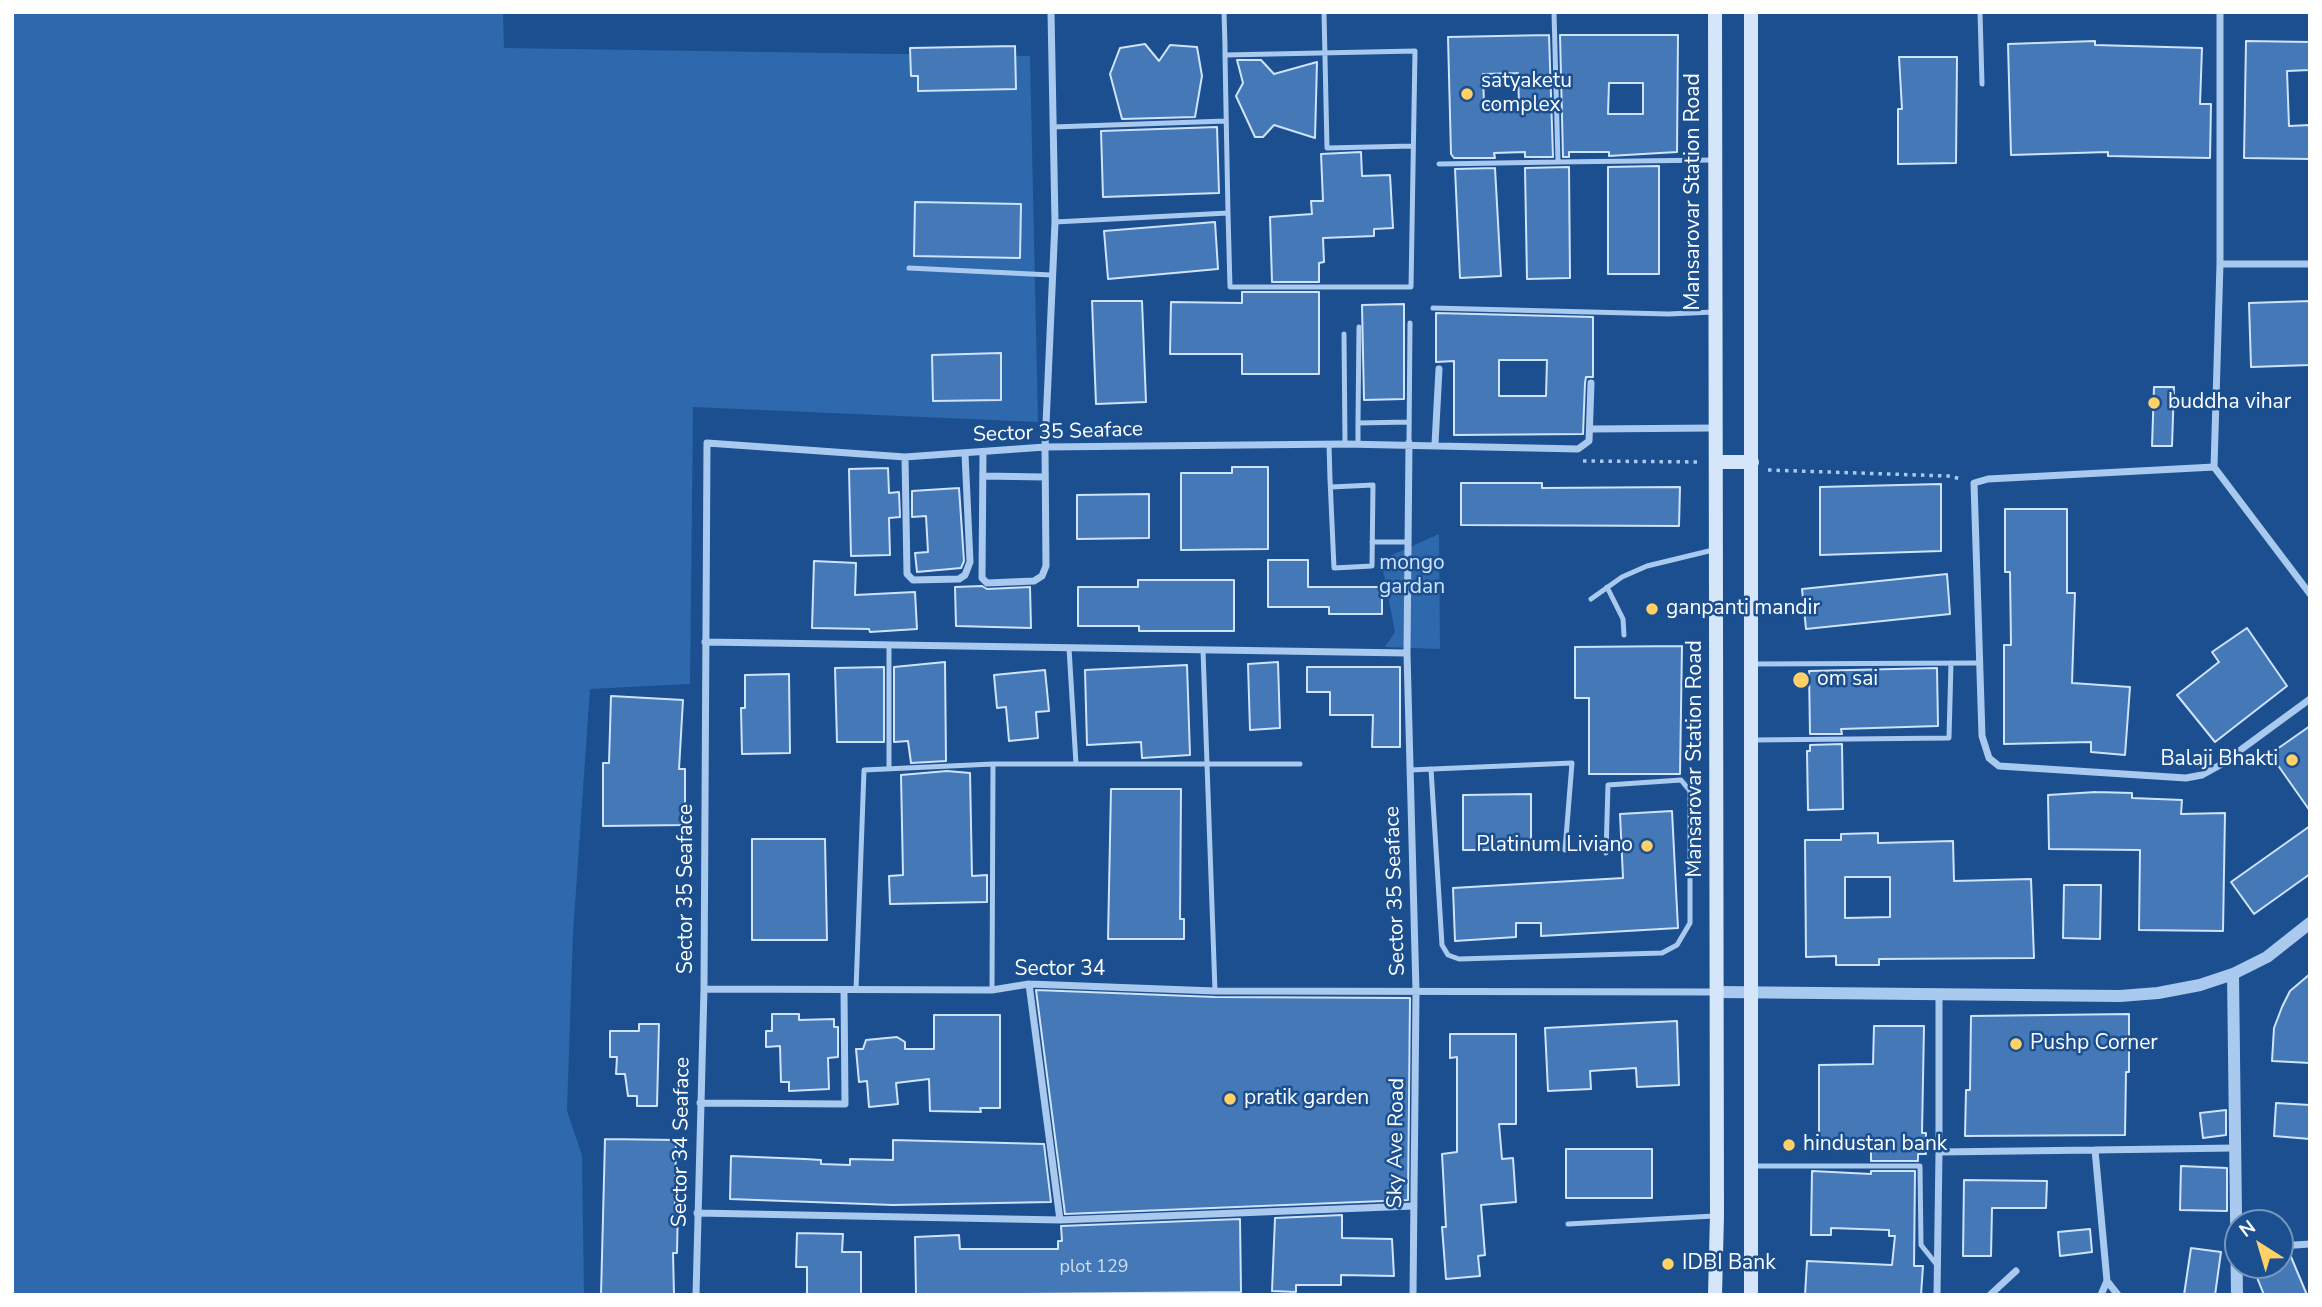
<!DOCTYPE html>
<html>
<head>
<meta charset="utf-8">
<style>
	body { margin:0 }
	#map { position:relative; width:2322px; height:1307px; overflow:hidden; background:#1b4f8f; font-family:"Nunito Sans",sans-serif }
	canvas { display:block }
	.frame { position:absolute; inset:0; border:14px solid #fff; pointer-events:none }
	.north { position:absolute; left:2224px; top:1209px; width:70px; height:70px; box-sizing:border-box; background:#1b4f8f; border:2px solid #7695bc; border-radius:50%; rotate:323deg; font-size:19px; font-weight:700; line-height:28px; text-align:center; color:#fff }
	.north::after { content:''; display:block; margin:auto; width:24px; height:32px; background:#ffd166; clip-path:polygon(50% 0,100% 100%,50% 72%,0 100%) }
</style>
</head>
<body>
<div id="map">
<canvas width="2322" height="1307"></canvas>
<div class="frame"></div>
<div class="north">N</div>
</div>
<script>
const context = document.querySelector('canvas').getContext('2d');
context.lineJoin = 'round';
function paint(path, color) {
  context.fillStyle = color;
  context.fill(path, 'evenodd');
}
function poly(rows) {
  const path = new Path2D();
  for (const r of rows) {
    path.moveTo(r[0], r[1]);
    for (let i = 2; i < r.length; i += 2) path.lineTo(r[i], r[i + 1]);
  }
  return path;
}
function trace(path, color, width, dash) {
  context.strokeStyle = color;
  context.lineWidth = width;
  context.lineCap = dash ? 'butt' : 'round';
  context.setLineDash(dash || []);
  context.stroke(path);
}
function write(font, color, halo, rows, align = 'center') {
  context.font = font + ' "Nunito Sans",sans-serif';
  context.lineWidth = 5;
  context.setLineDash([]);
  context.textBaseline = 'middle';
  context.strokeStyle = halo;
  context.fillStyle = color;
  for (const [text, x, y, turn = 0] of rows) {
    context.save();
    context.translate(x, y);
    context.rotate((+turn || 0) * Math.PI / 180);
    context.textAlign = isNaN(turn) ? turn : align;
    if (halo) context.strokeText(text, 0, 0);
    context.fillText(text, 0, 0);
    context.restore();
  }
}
const green = poly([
	[12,12,503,12,504,48,1030,56,1038,422,693,407,690,684,590,689,573,933,567,1111,582,1155,584,1295,12,1295],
	[1439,534,1440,649,1385,647,1395,632,1381,560]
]);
const building = poly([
	[1549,35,1553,157,1525,157,1525,152,1494,153,1495,158,1454,158,1451,154,1448,37,1549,35],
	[1518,73,1519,104,1484,105,1483,74,1518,73],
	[1560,35,1678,35,1677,152,1609,156,1609,152,1569,152,1569,157,1563,157,1560,35],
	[1609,83,1643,83,1643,114,1608,114,1609,83],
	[2095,41,2095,45,2202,48,2200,104,2211,104,2210,158,2108,156,2108,152,2011,155,2008,44,2095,41],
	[2246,41,2310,42,2310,70,2287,71,2289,126,2310,125,2310,159,2244,158,2246,41],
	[1145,44,1159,61,1170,45,1197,47,1202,76,1195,117,1122,119,1110,74,1120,48,1145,44],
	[1015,46,1016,89,918,91,918,76,911,76,910,48,1015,46],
	[1899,57,1957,57,1956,163,1898,164,1898,109,1902,109,1899,57],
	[1237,60,1261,60,1274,74,1317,62,1315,138,1274,125,1263,137,1255,137,1236,96,1243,83,1237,60],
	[1217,127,1219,193,1103,197,1101,131,1217,127],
	[1361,152,1362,176,1390,175,1393,228,1374,229,1374,236,1323,238,1324,262,1319,263,1319,282,1272,282,1270,217,1312,214,1311,201,1323,201,1321,154,1361,152],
	[1659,166,1659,274,1608,274,1608,167,1659,166],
	[1569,167,1570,278,1527,279,1525,168,1569,167],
	[1495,168,1501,276,1460,278,1455,169,1495,168],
	[915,202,1021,204,1020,258,914,256,915,202],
	[1215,222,1218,269,1108,279,1104,231,1215,222],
	[1242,292,1319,292,1319,374,1242,374,1242,354,1170,354,1171,302,1242,303,1242,292],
	[1092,301,1142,301,1146,402,1096,404,1092,301],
	[2310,301,2310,365,2251,367,2249,303,2310,301],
	[1404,304,1404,399,1364,400,1362,305,1404,304],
	[1436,313,1593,317,1593,377,1586,377,1585,383,1583,434,1454,435,1454,361,1436,362,1436,313],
	[1499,360,1547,360,1546,396,1499,396,1499,360],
	[1001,353,1001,400,933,401,932,355,1001,353],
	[2154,387,2174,387,2172,446,2152,446,2154,387],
	[1232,467,1268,467,1268,549,1181,550,1181,473,1232,473,1232,467],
	[888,468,889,493,899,492,900,517,889,518,890,555,851,556,849,469,888,468],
	[1461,483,1542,483,1542,488,1680,487,1679,526,1461,525,1461,483],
	[1941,484,1941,551,1820,555,1820,487,1941,484],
	[959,488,964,561,961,568,917,572,915,553,928,552,926,516,912,517,912,491,959,488],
	[1149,494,1149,538,1077,539,1077,495,1149,494],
	[2005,509,2067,509,2067,593,2075,593,2072,683,2130,687,2125,755,2091,752,2091,742,2004,744,2004,645,2011,645,2010,572,2005,572,2005,509],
	[1268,560,1308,560,1308,587,1382,587,1382,614,1329,614,1329,607,1268,607,1268,560],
	[814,561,856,563,855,595,915,592,917,629,870,632,869,629,812,628,814,561],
	[1947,574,1950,614,1806,629,1802,589,1947,574],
	[1138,580,1234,580,1234,631,1139,631,1139,626,1078,626,1078,587,1138,587,1138,580],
	[982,586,987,589,1030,587,1031,628,956,626,955,587,982,586],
	[2247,628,2287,686,2215,742,2177,695,2219,662,2212,652,2247,628],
	[1682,646,1680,774,1589,774,1589,698,1575,698,1575,647,1682,646],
	[945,662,946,761,911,763,908,741,894,742,894,667,945,662],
	[1278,662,1280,728,1250,730,1248,664,1278,662],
	[1187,665,1190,755,1142,758,1141,742,1087,745,1085,670,1187,665],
	[884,667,884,742,837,742,835,668,884,667],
	[1307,667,1400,667,1400,747,1372,747,1373,715,1330,715,1330,692,1307,692,1307,667],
	[1937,668,1938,726,1841,729,1842,734,1810,734,1809,671,1937,668],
	[1045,670,1049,711,1036,712,1038,738,1009,741,1006,707,997,708,994,675,1045,670],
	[789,674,790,753,742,754,741,708,745,708,745,675,789,674],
	[611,696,683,700,679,769,685,769,685,825,603,826,603,763,609,763,611,696],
	[2310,726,2310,811,2270,754,2310,726],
	[1842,744,1843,809,1808,810,1807,751,1810,751,1810,745,1842,744],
	[947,771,970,773,972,876,987,875,987,902,890,904,889,876,903,875,901,775,947,771],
	[1111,789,1181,789,1180,919,1184,919,1184,939,1108,939,1111,789],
	[2096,792,2132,793,2132,798,2182,800,2181,814,2225,813,2223,931,2139,930,2140,850,2049,849,2048,795,2096,792],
	[1531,794,1531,850,1463,850,1463,795,1531,794],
	[1672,811,1678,928,1541,936,1541,923,1516,923,1516,937,1455,941,1453,888,1623,878,1620,814,1672,811],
	[2310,826,2310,874,2254,914,2231,882,2310,826],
	[1878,833,1878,843,1953,841,1954,881,2031,879,2034,958,1879,959,1879,965,1836,965,1836,956,1806,957,1805,840,1841,840,1841,834,1878,833],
	[1845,877,1890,877,1890,917,1845,918,1845,877],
	[752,839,825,839,827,940,752,940,752,839],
	[2064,885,2101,885,2100,939,2063,938,2064,885],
	[2310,974,2310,1063,2272,1061,2274,1028,2282,1007,2290,991,2310,974],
	[1036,990,1215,997,1410,998,1408,1200,1065,1214,1036,990],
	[772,1014,799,1014,799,1020,834,1019,834,1027,838,1027,838,1057,828,1058,829,1089,789,1091,789,1082,781,1082,780,1046,766,1047,766,1031,772,1031,772,1014],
	[2129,1014,2129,1072,2126,1072,2125,1135,1965,1136,1966,1090,1970,1090,1971,1016,2129,1014],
	[934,1015,1000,1015,1000,1108,980,1108,981,1112,930,1111,929,1079,896,1083,898,1104,869,1107,867,1081,859,1082,856,1049,863,1049,866,1040,897,1037,905,1042,905,1049,934,1049,934,1015],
	[1677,1021,1679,1085,1637,1087,1636,1068,1590,1071,1591,1089,1548,1091,1545,1028,1677,1021],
	[639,1024,659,1024,657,1106,637,1106,637,1096,628,1096,625,1074,616,1074,617,1057,610,1057,610,1031,639,1031,639,1024],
	[1874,1026,1924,1026,1922,1133,1926,1133,1926,1154,1918,1154,1918,1161,1871,1161,1871,1140,1819,1140,1819,1065,1873,1064,1874,1026],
	[1450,1034,1516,1034,1516,1124,1499,1124,1502,1159,1513,1158,1516,1202,1481,1205,1485,1255,1478,1256,1480,1276,1446,1279,1442,1227,1446,1227,1442,1154,1457,1152,1457,1057,1450,1058,1450,1034],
	[2276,1103,2310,1105,2310,1139,2274,1136,2276,1103],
	[2226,1110,2226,1135,2203,1138,2200,1113,2226,1110],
	[605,1139,676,1140,675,1205,678,1205,677,1253,673,1253,674,1295,601,1295,605,1139],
	[893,1140,1044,1144,1051,1202,893,1205,730,1199,731,1156,805,1159,821,1160,821,1164,850,1165,850,1159,893,1160,893,1140],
	[1566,1149,1652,1149,1652,1198,1566,1198,1566,1149],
	[2181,1166,2227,1168,2227,1211,2180,1210,2181,1166],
	[1812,1171,1871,1174,1871,1171,1915,1171,1914,1266,1923,1266,1921,1295,1805,1295,1807,1261,1892,1265,1895,1236,1889,1236,1889,1230,1831,1228,1831,1235,1811,1235,1812,1171],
	[1964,1180,2047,1181,2046,1208,1992,1208,1991,1256,1963,1256,1964,1180],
	[1342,1215,1342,1238,1392,1239,1394,1276,1341,1275,1341,1285,1296,1285,1296,1292,1272,1291,1275,1218,1342,1215],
	[1240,1219,1241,1292,916,1295,915,1237,959,1235,960,1249,1058,1249,1058,1241,1062,1241,1061,1226,1240,1219],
	[2090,1229,2092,1252,2060,1256,2058,1232,2090,1229],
	[797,1233,843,1234,842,1252,861,1252,861,1295,807,1295,807,1267,796,1267,797,1233],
	[2191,1248,2221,1252,2215,1295,2184,1295,2191,1248],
	[2280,1252,2289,1252,2307,1295,2264,1295,2252,1265,2280,1265,2280,1252]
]);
const path = poly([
	[1583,461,1701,462],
	[1768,470,1948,476,1962,479]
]);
const service = poly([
	[1224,12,1225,46,1225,55,1228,213,1230,287,1411,287,1415,51,1225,55],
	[1324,12,1327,148,1413,146],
	[1554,12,1558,162,1712,160],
	[1980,12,1982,84],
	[1053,127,1226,121],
	[1439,164,1558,162],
	[1055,222,1228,213],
	[909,268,1051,275],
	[1433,308,1668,314,1714,312],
	[1359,327,1358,423,1409,422],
	[1344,334,1345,444],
	[1358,423,1358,443],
	[1409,443,1410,323],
	[1329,444,1330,479,1334,568,1372,566,1373,485,1331,487],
	[1372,542,1408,542],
	[1607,587,1623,619,1624,635],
	[1591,599,1622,577,1647,566,1713,550],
	[1069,648,1076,764],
	[1203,650,1215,991],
	[1752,664,1979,663],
	[1754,740,1949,738,1951,663],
	[993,764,1300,764],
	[889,769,889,645],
	[1431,769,1442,945,1448,955,1459,959,1662,953,1677,945,1690,923,1690,791,1681,780,1608,785,1606,853],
	[1410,770,1572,763,1565,850],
	[856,990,864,770,993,764,992,990],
	[1752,1166,1920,1166,1921,1245,1937,1265],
	[1568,1224,1714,1216]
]);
const minor = poly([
	[2220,12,2220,264,2214,467,2310,594],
	[2220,264,2310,264],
	[1590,429,1715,428],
	[1409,443,1407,653,1416,991,1413,1295],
	[1435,444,1439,369],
	[983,452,982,578,987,583,1034,581,1042,576,1046,566,1045,447,1055,222,1051,12],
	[905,457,907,574,913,580,959,579,965,575,970,562,965,454],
	[2214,467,1988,479,1974,483,1982,736,1989,758,1999,766,2186,778,2202,775,2220,765,2310,699],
	[983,476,1045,477],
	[705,642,1407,653],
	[1029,984,1060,1220],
	[704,989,992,990,1029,984,1215,991,1717,992],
	[1939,994,1939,1152,2095,1150,2107,1281,2101,1295],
	[700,1103,845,1104,844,990],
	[2095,1150,2235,1148],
	[697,1213,1060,1220,1414,1206],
	[2280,1246,2310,1244],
	[2107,1281,2118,1295],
	[696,1295,704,989,707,443,905,457,1045,447,1345,444,1578,449,1589,441,1591,383],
	[1937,1295,1939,1152],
	[1990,1295,2016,1271]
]);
const tertiary = poly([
	[2233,974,2237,1295],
	[1717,992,2120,996,2158,993,2200,985,2233,974,2267,957,2310,923]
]);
const secondary = poly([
	[1716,462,1752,462],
	[1715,1295,1717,1215,1715,12],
	[1751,1295,1751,12]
]);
const markers = [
	[1467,94,7,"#ffd166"],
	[2154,403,7,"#ffd166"],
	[1652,609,7,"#ffd166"],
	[1801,680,9,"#ffd166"],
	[2292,760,7,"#ffd166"],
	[1647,846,7,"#ffd166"],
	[2016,1044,7,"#ffd166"],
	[1230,1099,7,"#ffd166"],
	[1789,1145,7,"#ffd166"],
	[1668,1264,7,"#ffd166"]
];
const numberNames = [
	["plot 129",1094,1268]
];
const poiNames = [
	["satyaketu",1481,82],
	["complex",1481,106],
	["buddha vihar",2168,403],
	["ganpanti mandir",1666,609],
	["om sai",1817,680],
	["Balaji Bhakti",2278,760,"right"],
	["Platinum Liviano",1633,846,"right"],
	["Pushp Corner",2030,1044],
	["pratik garden",1244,1099],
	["hindustan bank",1803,1145],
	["IDBI Bank",1682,1264]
];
const streetNames = [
	["Mansarovar Station Road",1694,192,-90],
	["Sector 35 Seaface",1058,433,-2],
	["Mansarovar Station Road",1696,759,-90],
	["Sector 35 Seaface",687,889,-90],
	["Sector 35 Seaface",1396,891,-92],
	["Sector 34",1060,970],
	["Sector 34 Seaface",682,1142,-89],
	["Sky Ave Road",1397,1143,-89]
];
const parkNames = [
	["mongo",1412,564],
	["gardan",1412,588]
];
paint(green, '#2e69ad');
paint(building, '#4478b7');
trace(building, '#cfe3fa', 2);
trace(path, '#a9c9ee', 3.5, [3.5, 5]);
trace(service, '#a9c9ee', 5);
trace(minor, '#a9c9ee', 7);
trace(tertiary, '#a9c9ee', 12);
trace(secondary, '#d6e6fa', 14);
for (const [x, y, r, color] of markers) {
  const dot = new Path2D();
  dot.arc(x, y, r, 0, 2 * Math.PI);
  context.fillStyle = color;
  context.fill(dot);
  trace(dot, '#1b4f8f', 2.5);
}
write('18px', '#d0dded', null, numberNames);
write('21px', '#fff', '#1b4f8f', poiNames, 'left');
write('21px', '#fff', '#1b4f8f', streetNames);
write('21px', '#cfe3fa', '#1b4f8f', parkNames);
</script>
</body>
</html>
